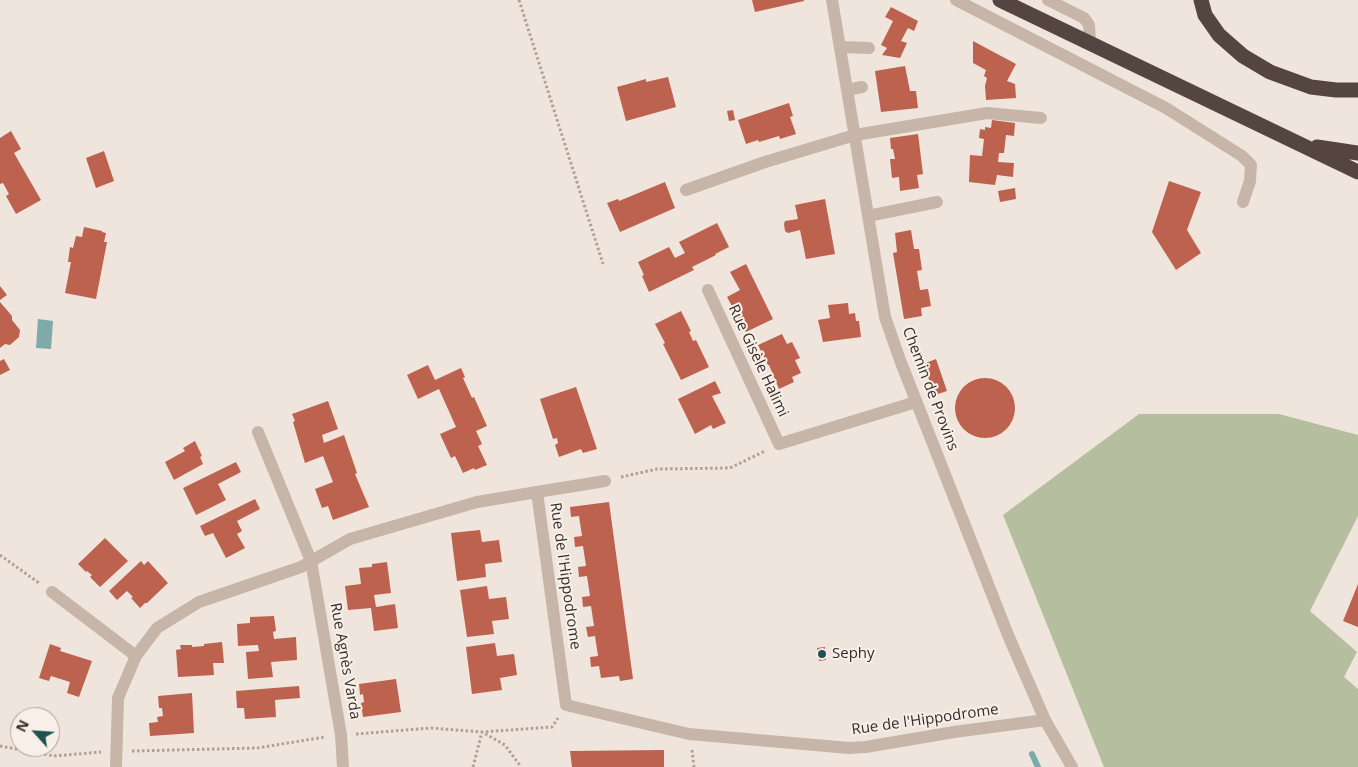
<!DOCTYPE html>
<html>
<head>
<meta charset="utf-8">
<style>
	body { margin:0 }
	#map { position:relative; width:1358px; height:767px; overflow:hidden; background:#f0e5dc; font-family:"Open Sans",sans-serif }
	canvas { display:block }
	.north { position:absolute; left:10px; top:707px; width:50px; height:50px; box-sizing:border-box; background:#f8f0e8; border:1px solid #aaa29b; border-radius:50%; rotate:296deg; font-size:14px; font-weight:700; line-height:20px; text-align:center; color:#352c28 }
	.north::after { content:''; display:block; margin:auto; width:18px; height:22px; background:#215253; clip-path:polygon(50% 0,100% 100%,50% 72%,0 100%) }
</style>
</head>
<body>
<div id="map">
<canvas width="1358" height="767"></canvas>
<div class="north">N</div>
</div>
<script>
const context = document.querySelector('canvas').getContext('2d');
context.lineJoin = 'round';
function paint(path, color) {
  context.fillStyle = color;
  context.fill(path, 'evenodd');
}
function poly(rows) {
  const path = new Path2D();
  for (const r of rows) {
    if (r.length === 3) {
      path.moveTo(r[0] + r[2], r[1]);
      path.arc(r[0], r[1], r[2], 0, 2 * Math.PI);
      continue;
    }
    path.moveTo(r[0], r[1]);
    for (let i = 2; i < r.length; i += 2) path.lineTo(r[i], r[i + 1]);
  }
  return path;
}
function trace(path, color, width, dash) {
  context.strokeStyle = color;
  context.lineWidth = width;
  context.lineCap = dash ? 'butt' : 'round';
  context.setLineDash(dash || []);
  context.stroke(path);
}
function write(font, color, halo, rows, align = 'center') {
  context.font = font + ' "Open Sans",sans-serif';
  context.lineWidth = 4;
  context.setLineDash([]);
  context.textBaseline = 'middle';
  context.strokeStyle = halo;
  context.fillStyle = color;
  for (const [text, x, y, turn = 0] of rows) {
    context.save();
    context.translate(x, y);
    context.rotate((+turn || 0) * Math.PI / 180);
    context.textAlign = isNaN(turn) ? turn : align;
    if (halo) context.strokeText(text, 0, 0);
    context.fillText(text, 0, 0);
    context.restore();
  }
}
const green = poly([
	[1139,414,1279,414,1358,435,1358,516,1310,611,1357,652,1344,677,1358,689,1358,767,1104,767,1003,515]
]);
const water = poly([
	[38,319,53,321,51,349,36,348]
]);
const stream = poly([
	[1032,754,1038,767]
]);
const building = poly([
	[752,0,804,0,804,1,755,12],
	[891,7,918,21,914,31,908,28,901,41,907,43,900,58,882,55,887,48,881,45,893,21,885,17],
	[973,41,1016,64,1007,81,1015,84,1016,98,986,100,985,86,987,78,984,76,986,70,973,63],
	[905,66,910,91,916,91,918,108,881,112,875,71],
	[668,77,676,107,626,121,617,87,646,79,646,82],
	[789,103,793,116,790,117,796,134,780,139,779,136,759,142,758,140,746,144,738,120],
	[733,110,735,120,729,121,727,111],
	[992,120,1015,123,1014,136,1006,135,1004,153,999,153,998,162,1014,163,1013,177,997,175,995,185,969,182,970,155,982,156,984,139,979,138,980,129,985,130,985,127,991,128],
	[11,131,21,149,14,153,41,200,16,214,6,196,9,194,3,183,0,184,0,138],
	[918,134,923,174,917,175,919,188,900,191,899,177,892,178,890,159,895,159,893,149,891,149,890,138],
	[104,151,114,181,96,188,86,158],
	[1169,181,1201,192,1187,230,1201,253,1176,270,1152,232],
	[665,182,675,208,620,232,607,203,618,199,619,201],
	[1015,188,1016,199,1000,202,998,191],
	[825,199,835,254,806,259,800,230,788,233,785,231,784,224,785,221,798,219,795,205],
	[717,223,729,247,715,254,716,255,692,267,694,270,649,292,642,276,644,275,638,262,669,247,675,258,685,253,679,242],
	[84,227,102,231,102,232,106,233,104,242,107,242,96,299,65,293,71,262,68,262,70,247,73,248,76,236,82,237],
	[911,230,914,249,919,249,922,270,917,271,920,290,928,289,931,306,921,308,922,316,904,319,893,253,897,252,895,233],
	[746,264,773,319,746,332,727,297,740,290,730,272],
	[0,286,7,295,0,300],
	[0,302,12,316,12,320,20,330,19,337,10,345,5,344,0,348],
	[848,303,849,314,855,313,856,321,859,321,861,337,823,342,818,320,830,318,828,305],
	[681,311,691,331,689,332,693,341,696,340,709,367,681,380,663,344,665,343,655,324],
	[782,334,787,344,792,342,800,358,795,360,801,373,792,377,794,382,779,389,769,365,768,365,758,345],
	[4,359,10,370,0,375,0,361],
	[936,359,947,391,935,395,923,364],
	[428,365,435,380,461,368,465,377,463,378,472,398,474,397,487,426,476,431,482,444,478,446,487,465,475,470,474,468,463,473,455,456,451,458,440,434,456,427,439,389,418,399,407,375],
	[985,408,30],
	[715,381,721,393,712,396,726,423,713,429,711,425,695,434,678,399],
	[576,387,597,449,583,453,581,449,559,457,555,445,558,443,557,438,553,439,540,399],
	[328,401,338,429,322,435,324,443,344,435,357,473,355,474,369,507,333,520,328,506,322,508,315,489,333,482,323,456,305,463,293,422,295,421,292,414],
	[195,441,202,456,200,457,203,464,174,480,165,462,185,451,183,448],
	[236,462,241,472,218,484,226,500,196,515,183,488],
	[255,499,260,509,237,521,242,531,237,534,245,548,226,558,213,533,205,536,200,526],
	[609,502,633,679,620,681,619,676,601,678,599,666,591,667,590,657,598,656,595,636,588,637,586,627,594,626,591,606,583,607,582,597,590,596,587,576,579,577,578,567,586,566,583,546,575,547,574,537,582,536,579,516,571,517,570,507],
	[480,530,482,542,499,540,502,562,485,564,486,577,457,581,451,533],
	[105,538,128,561,100,587,90,577,92,575,87,571,86,572,78,564],
	[141,561,144,565,148,561,168,583,147,603,145,603,140,608,131,598,133,597,127,591,117,600,109,591],
	[387,562,391,593,374,595,376,607,395,604,398,628,374,631,371,608,348,610,345,586,361,584,359,568,372,567,372,564],
	[1358,584,1358,627,1343,621],
	[487,586,489,599,506,597,509,619,492,621,494,634,467,637,460,590],
	[274,616,276,631,273,632,274,639,296,637,297,660,271,662,273,677,248,679,246,652,259,651,258,645,238,646,237,624,250,623,250,617],
	[222,642,224,663,213,663,214,675,178,677,176,650,181,649,180,645,192,645,192,647,204,646,204,644],
	[495,643,497,656,514,654,517,675,500,678,502,690,472,694,466,647],
	[50,644,61,648,60,651,92,661,79,697,67,693,70,682,51,676,49,681,39,678],
	[825,647,826,660,819,661,817,648],
	[396,679,401,712,363,717,361,703,364,702,363,694,360,695,359,684],
	[299,686,300,698,275,700,276,717,245,719,244,708,237,708,236,691],
	[192,693,194,733,150,736,149,723,158,722,157,717,163,716,162,708,159,708,158,696],
	[664,750,664,767,572,767,570,751]
]);
const path = poly([
	[519,0,603,264],
	[621,477,657,469,730,468,765,451],
	[0,555,39,583],
	[356,734,431,728,482,732,505,745,521,767],
	[0,746,54,756,101,752],
	[692,750,694,767],
	[132,751,257,748,325,737],
	[473,767,482,732,552,727,558,718]
]);
const minor = poly([
	[832,0,885,317,900,360,1008,635,1045,720,1072,767],
	[956,0,1166,108,1242,156,1251,165,1250,181,1243,202],
	[1048,0,1084,18,1089,25,1090,42],
	[840,47,869,48],
	[847,90,862,87],
	[686,190,765,162,855,135,987,113,1041,118],
	[868,216,937,202],
	[708,290,779,444,916,402],
	[258,432,311,561,341,735,343,767],
	[537,492,605,481],
	[52,592,136,656],
	[116,767,118,698,136,656,157,628,199,602,301,567,350,539,477,502,537,492,566,705,689,734,849,748,866,747,954,732,1045,720]
]);
const highway = poly([
	[1000,0,1358,172],
	[1201,0,1205,15,1219,35,1243,56,1270,72,1311,87,1336,90,1358,90],
	[1317,147,1358,153]
]);
const markers = [
	[822,654,5,"#215253"]
];
const streetNames = [
	["Rue Gisèle Halimi",758,361,65],
	["Chemin de Provins",930,389,69],
	["Rue de l'Hippodrome",565,576,82],
	["Rue Agnès Varda",345,661,80],
	["Rue de l'Hippodrome",925,720,-8]
];
const poiNames = [
	["Sephy",832,654]
];
paint(green, '#b5be9e');
paint(water, '#7eaaaa');
trace(stream, '#7eaaaa', 6);
paint(building, '#bc624e');
trace(path, '#b39f94', 3, [2.5, 2.5]);
trace(minor, '#c7b5a9', 12);
trace(highway, '#554540', 15);
for (const [x, y, r, color] of markers) {
  const dot = new Path2D();
  dot.arc(x, y, r, 0, 2 * Math.PI);
  context.fillStyle = color;
  context.fill(dot);
  trace(dot, '#f8f0e8', 2);
}
write('15px', '#352c28', '#f8f0e8', streetNames);
write('15px', '#352c28', '#f8f0e8', poiNames, 'left');
</script>
</body>
</html>
